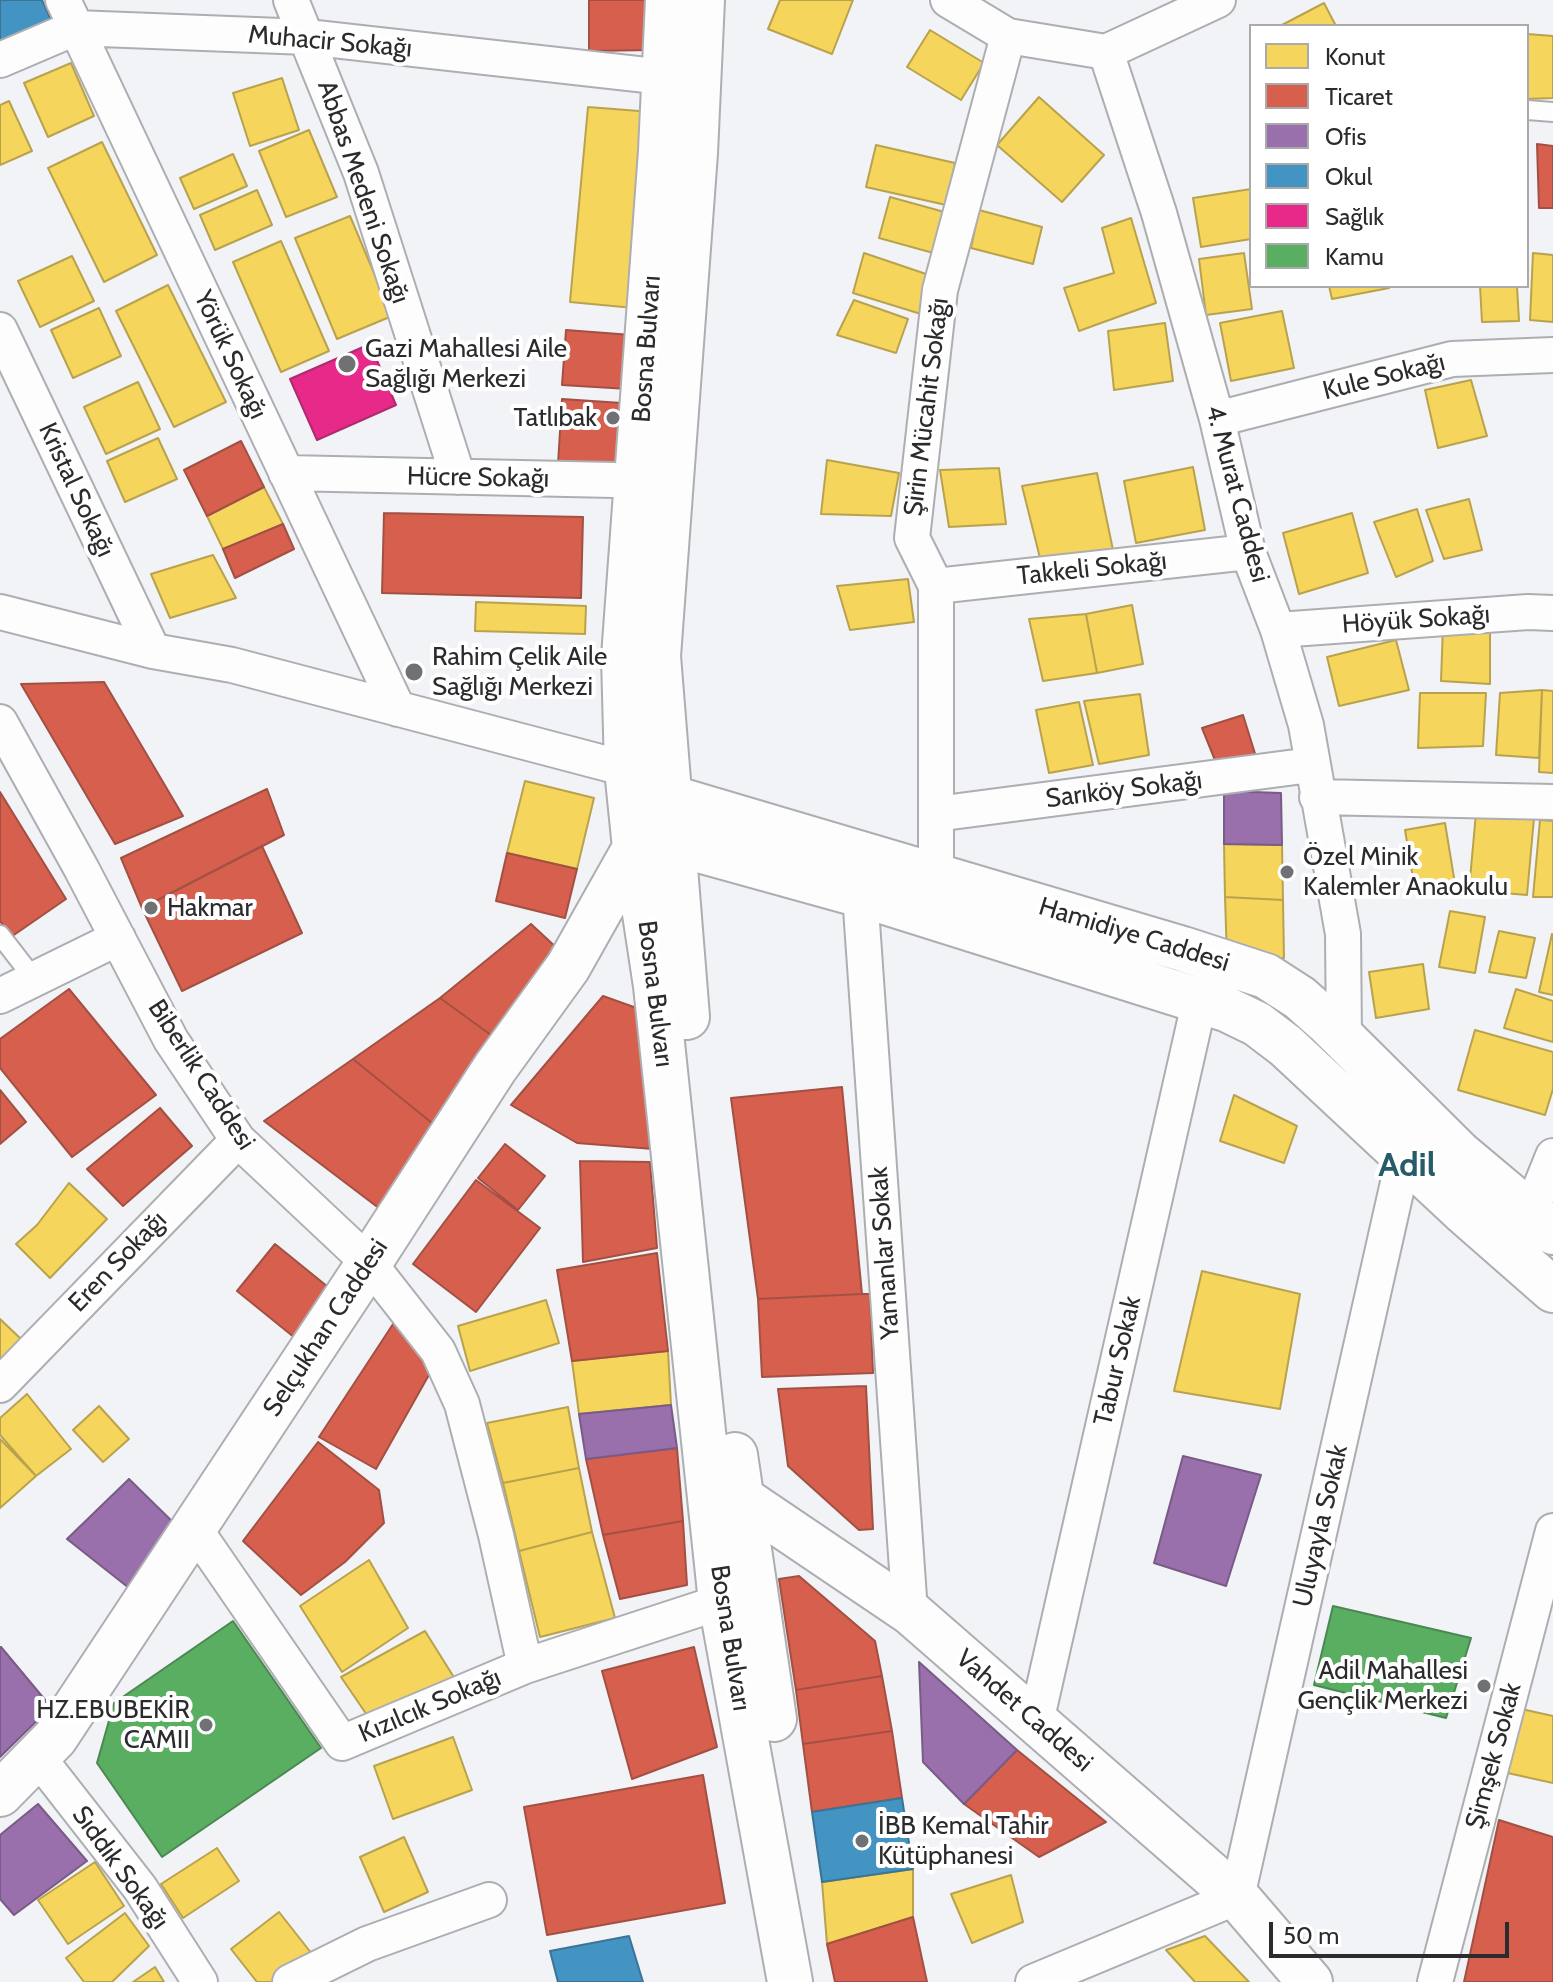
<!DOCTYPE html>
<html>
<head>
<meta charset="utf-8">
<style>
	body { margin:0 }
	#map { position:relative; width:1553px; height:1982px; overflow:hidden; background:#f1f3f6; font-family:Cabin,sans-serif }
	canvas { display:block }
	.legend { position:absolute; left:1249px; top:24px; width:280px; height:264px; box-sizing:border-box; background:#fff; border:2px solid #aaaaab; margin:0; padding:10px 14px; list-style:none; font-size:24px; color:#2b2b2e }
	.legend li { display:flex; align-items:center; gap:16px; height:40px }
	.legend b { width:40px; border:2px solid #aaaaab }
	.scale { position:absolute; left:1269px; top:1922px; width:240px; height:36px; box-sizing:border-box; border:4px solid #2b2b2e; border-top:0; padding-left:10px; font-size:24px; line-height:28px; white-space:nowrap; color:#2b2b2e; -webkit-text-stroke:6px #fff; paint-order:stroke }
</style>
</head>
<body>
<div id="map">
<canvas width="1553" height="1982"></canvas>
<ul class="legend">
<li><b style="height:22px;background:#f6d55c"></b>Konut</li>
<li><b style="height:22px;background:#d6604d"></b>Ticaret</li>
<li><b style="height:22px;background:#9970ab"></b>Ofis</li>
<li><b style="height:22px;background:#4393c3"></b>Okul</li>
<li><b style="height:22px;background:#e7298a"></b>Sağlık</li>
<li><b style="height:22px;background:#5aae61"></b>Kamu</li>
</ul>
<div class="scale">50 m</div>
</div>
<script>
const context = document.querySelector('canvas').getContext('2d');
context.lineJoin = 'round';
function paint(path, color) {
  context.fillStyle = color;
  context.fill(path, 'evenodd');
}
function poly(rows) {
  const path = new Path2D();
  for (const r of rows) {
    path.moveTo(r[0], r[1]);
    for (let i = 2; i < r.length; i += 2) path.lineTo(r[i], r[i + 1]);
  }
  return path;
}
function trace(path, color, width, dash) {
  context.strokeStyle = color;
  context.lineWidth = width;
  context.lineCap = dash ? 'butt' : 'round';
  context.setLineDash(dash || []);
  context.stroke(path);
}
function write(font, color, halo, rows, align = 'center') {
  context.font = font + ' Cabin,sans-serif';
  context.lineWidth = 8;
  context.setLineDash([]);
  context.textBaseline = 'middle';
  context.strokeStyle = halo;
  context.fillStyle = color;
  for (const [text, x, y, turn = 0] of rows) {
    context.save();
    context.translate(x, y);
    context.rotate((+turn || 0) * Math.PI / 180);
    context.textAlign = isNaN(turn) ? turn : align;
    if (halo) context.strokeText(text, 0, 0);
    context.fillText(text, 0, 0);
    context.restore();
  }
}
const homes = poly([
	[780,0,853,0,832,54,768,29,780,0],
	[1324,3,1336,26,1280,26,1324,3],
	[930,30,984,63,961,100,907,67,930,30],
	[1527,34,1553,36,1553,98,1527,99,1527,34],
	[71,63,94,116,48,137,24,83,71,63],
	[282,78,299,130,250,146,233,93,282,78],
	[1039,97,1104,155,1062,202,997,145,1039,97],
	[9,101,32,151,0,165,0,105,9,101],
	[588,107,652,112,634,308,570,302,588,107],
	[309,130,337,197,286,217,259,151,309,130],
	[102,142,157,255,104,282,48,168,102,142],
	[876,145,955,163,946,205,866,187,876,145],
	[233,154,247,186,194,209,180,178,233,154],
	[1251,189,1251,239,1201,247,1193,198,1251,189],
	[257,190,272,225,215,250,200,215,257,190],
	[890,197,948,213,937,254,879,238,890,197],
	[979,210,1042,227,1033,264,971,248,979,210],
	[350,216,392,316,337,339,295,238,350,216],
	[1131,218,1156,303,1079,331,1064,288,1114,273,1102,228,1131,218],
	[281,241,329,351,281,372,233,262,281,241],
	[864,253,932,276,921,314,853,293,864,253],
	[1244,253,1252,309,1206,315,1199,259,1244,253],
	[1533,253,1553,255,1553,322,1530,320,1533,253],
	[72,256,94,301,40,327,18,281,72,256],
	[168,285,226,402,174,427,116,311,168,285],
	[1329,286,1389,286,1389,288,1332,299,1329,286],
	[1480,286,1517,286,1519,321,1482,322,1480,286],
	[854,300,908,319,896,353,837,335,854,300],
	[99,308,121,356,73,378,51,330,99,308],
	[1282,311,1294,368,1231,381,1220,323,1282,311],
	[1165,323,1173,381,1114,390,1108,331,1165,323],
	[1471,380,1487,436,1438,448,1425,390,1471,380],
	[138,382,160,429,106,454,84,407,138,382],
	[158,438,177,479,125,502,107,461,158,438],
	[827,460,899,473,891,516,821,514,827,460],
	[1193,467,1205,530,1136,543,1124,481,1193,467],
	[999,468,1006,524,949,527,940,470,999,468],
	[1097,473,1113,550,1041,562,1022,486,1097,473],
	[264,487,283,524,223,549,207,516,264,487],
	[1469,499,1482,550,1444,559,1426,510,1469,499],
	[1417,509,1433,561,1396,577,1374,522,1417,509],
	[1352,513,1368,573,1299,594,1283,533,1352,513],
	[213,555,236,598,170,618,151,574,213,555],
	[908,579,914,622,850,630,837,586,908,579],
	[476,602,586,606,585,634,475,631,476,602],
	[1132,605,1143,664,1097,673,1086,614,1132,605],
	[1086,614,1097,673,1043,681,1029,619,1086,614],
	[1490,625,1490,684,1441,681,1443,626,1490,625],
	[1396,640,1409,690,1339,706,1327,657,1396,640],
	[1542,690,1539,758,1496,755,1500,693,1542,690],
	[1542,690,1553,691,1553,773,1539,772,1542,690],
	[1420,693,1486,693,1483,746,1418,748,1420,693],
	[1140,694,1149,755,1099,764,1084,701,1140,694],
	[1079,702,1093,765,1049,773,1036,710,1079,702],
	[525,781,594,798,577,869,507,853,525,781],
	[1476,813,1534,818,1527,895,1469,890,1476,813],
	[1540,820,1553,821,1553,897,1533,897,1540,820],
	[1445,823,1455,884,1415,890,1405,830,1445,823],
	[1224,844,1282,845,1283,900,1225,897,1224,844],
	[1225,897,1283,900,1284,958,1227,958,1225,897],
	[1450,911,1485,917,1475,973,1439,967,1450,911],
	[1499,931,1535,938,1526,978,1489,972,1499,931],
	[1552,934,1553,935,1553,995,1539,992,1552,934],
	[1423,964,1429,1009,1376,1018,1369,972,1423,964],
	[1516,989,1553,1001,1553,1042,1504,1028,1516,989],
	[1475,1030,1553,1052,1553,1089,1545,1115,1458,1090,1475,1030],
	[1234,1095,1297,1126,1284,1163,1220,1141,1234,1095],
	[69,1183,107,1219,50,1278,16,1244,37,1225,69,1183],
	[1202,1271,1300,1294,1280,1409,1174,1391,1202,1271],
	[546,1300,559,1343,470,1371,458,1326,546,1300],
	[0,1319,21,1339,0,1360,0,1319],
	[668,1351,671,1405,579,1414,572,1361,668,1351],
	[27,1394,71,1449,36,1476,0,1435,0,1418,27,1394],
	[99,1406,129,1439,103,1462,73,1430,99,1406],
	[568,1407,579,1468,503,1483,487,1423,568,1407],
	[0,1439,36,1476,0,1508,0,1439],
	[579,1468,592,1532,519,1551,503,1483,579,1468],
	[592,1532,615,1618,540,1637,519,1551,592,1532],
	[369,1560,408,1628,342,1672,300,1606,369,1560],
	[425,1631,455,1679,371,1721,341,1677,425,1631],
	[1517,1708,1553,1716,1553,1783,1503,1772,1517,1708],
	[453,1737,472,1790,393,1819,374,1766,453,1737],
	[404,1837,428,1892,384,1912,360,1857,404,1837],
	[217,1848,239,1881,183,1918,161,1884,217,1848],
	[95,1862,124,1906,68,1944,38,1900,95,1862],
	[913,1869,913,1917,827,1944,822,1882,913,1869],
	[1011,1875,1023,1922,972,1943,951,1894,1011,1875],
	[279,1912,312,1954,275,1982,257,1982,231,1949,279,1912],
	[125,1913,149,1946,112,1982,84,1982,66,1958,125,1913],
	[1205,1936,1249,1982,1195,1982,1166,1950,1205,1936],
	[155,1967,164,1982,133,1982,155,1967]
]);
const shops = poly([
	[589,0,654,0,654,50,589,51,589,0],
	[1537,144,1553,146,1553,208,1539,208,1537,144],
	[566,330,632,335,628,389,562,385,566,330],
	[562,399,622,403,618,467,558,464,562,399],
	[241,441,264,487,207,516,184,470,241,441],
	[384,513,583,517,581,598,382,593,384,513],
	[283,524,294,549,235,578,223,549,283,524],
	[104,682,183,816,115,844,21,684,104,682],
	[1243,715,1257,760,1219,770,1202,728,1243,715],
	[267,789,284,835,142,908,121,858,267,789],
	[0,792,66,899,11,937,0,921,0,792],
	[262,846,302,933,182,991,142,908,262,846],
	[507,853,577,869,565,918,496,901,507,853],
	[531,924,559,950,502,1043,440,998,531,924],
	[69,989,156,1095,72,1157,0,1068,0,1039,69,989],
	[603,996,645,1011,653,1149,577,1143,511,1105,603,996],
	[440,998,502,1043,443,1132,353,1059,440,998],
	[353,1059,443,1132,380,1209,264,1121,353,1059],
	[842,1087,862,1294,758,1299,731,1098,842,1087],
	[0,1090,26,1122,0,1144,0,1090],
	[160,1108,192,1146,123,1206,87,1169,160,1108],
	[505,1144,545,1176,518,1210,478,1178,505,1144],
	[580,1161,650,1162,657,1248,583,1262,580,1161],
	[476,1180,540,1228,476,1312,413,1264,476,1180],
	[275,1244,333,1291,295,1338,237,1291,275,1244],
	[657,1253,668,1351,572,1361,557,1270,657,1253],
	[862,1294,870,1294,873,1373,762,1377,758,1299,862,1294],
	[397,1318,430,1373,376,1469,319,1437,397,1318],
	[866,1386,873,1529,859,1530,788,1466,778,1389,866,1386],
	[318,1442,379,1490,384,1523,345,1562,301,1595,243,1541,318,1442],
	[677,1448,683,1521,603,1535,586,1459,677,1448],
	[683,1521,687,1585,620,1599,603,1535,683,1521],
	[799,1576,875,1641,882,1676,796,1690,779,1579,799,1576],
	[694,1647,717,1747,632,1779,602,1671,694,1647],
	[882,1676,892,1731,803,1744,796,1690,882,1676],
	[892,1731,902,1798,812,1812,803,1744,892,1731],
	[1017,1750,1106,1822,1039,1857,964,1804,1017,1750],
	[703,1775,725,1903,547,1935,524,1807,703,1775],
	[1499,1820,1553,1837,1553,1982,1464,1982,1499,1820],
	[913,1917,927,1982,835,1982,827,1944,913,1917]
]);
const offices = poly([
	[1224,791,1281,793,1282,845,1224,844,1224,791],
	[671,1405,677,1448,586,1459,579,1414,671,1405],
	[1183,1456,1261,1475,1226,1586,1154,1563,1183,1456],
	[129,1479,183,1532,129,1588,67,1539,129,1479],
	[1,1647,51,1707,0,1757,0,1648,1,1647],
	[919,1662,1017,1750,964,1804,923,1762,919,1662],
	[38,1804,87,1861,14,1915,0,1899,0,1835,38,1804]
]);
const schools = poly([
	[0,0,42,0,52,22,0,42,0,0],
	[902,1798,913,1869,822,1882,812,1812,902,1798],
	[629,1936,643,1982,558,1982,550,1951,629,1936]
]);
const health = poly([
	[370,344,396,405,317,440,290,379,370,344]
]);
const public = poly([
	[1333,1606,1471,1638,1446,1718,1314,1685,1333,1606],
	[233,1621,321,1748,162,1857,97,1763,114,1703,233,1621]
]);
const lane = poly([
	[1527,110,1553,112],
	[0,935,34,979]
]);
const street = poly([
	[63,0,398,709],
	[291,0,361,173,458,477],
	[948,0,1008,36,1106,52,1218,0],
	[1106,52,1159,213,1217,419,1248,552,1278,630,1306,725,1343,934,1344,1038],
	[0,60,75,28,307,37,664,77],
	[0,330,153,651],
	[1217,419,1452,359,1553,355],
	[286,473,661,481],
	[936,586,1248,552],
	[0,612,153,651,232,665,627,769],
	[1278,630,1528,612,1553,613],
	[0,722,81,868,171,1040,238,1140,369,1263,438,1351,462,1404,496,1535,525,1666],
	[1317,797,1553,802],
	[936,814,1311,765],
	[936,876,936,586,912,538,940,290,1008,36],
	[860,894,910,1612],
	[0,996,118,938],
	[1530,1213,1553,1156],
	[0,1385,238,1140],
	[194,1528,342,1743,525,1666,721,1602],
	[1036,1722,1200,999],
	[37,1756,140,1888,200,1982],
	[290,1982,367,1944,489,1900],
	[1033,1982,1237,1897,1404,1156],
	[1435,1982,1553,1531]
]);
const secondary = poly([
	[668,0,661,151,624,657,627,769,635,848,656,986,721,1602,790,1982],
	[644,800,669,797,1183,949,1266,976,1300,998,1327,1022,1460,1154,1553,1232],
	[646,847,674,843,876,899,1226,1009,1257,1024,1286,1046,1464,1212,1553,1290],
	[687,1017,658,656,695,153,702,0],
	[735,1455,774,1719],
	[728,1489,910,1612,1237,1897,1310,1982],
	[0,1794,55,1738,369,1263,495,1068,568,967,635,848]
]);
const markers = [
	[347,364,10,"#707174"],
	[613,418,8,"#707174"],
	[414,672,10,"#707174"],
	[1287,872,8,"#707174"],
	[151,908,8,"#707174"],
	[1484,1686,8,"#707174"],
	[206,1725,8,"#707174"],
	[862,1841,8,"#707174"]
];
const streetNames = [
	["Muhacir Sokağı",330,42,5],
	["Abbas Medeni Sokağı",363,192,71],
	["Bosna Bulvarı",647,349,-86],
	["Yörük Sokağı",230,355,65],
	["Kule Sokağı",1384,377,-14],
	["Şirin Mücahit Sokağı",927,407,-83],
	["Hücre Sokağı",478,478,1],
	["Kristal Sokağı",76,490,65],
	["4. Murat Caddesi",1237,494,75],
	["Takkeli Sokağı",1092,569,-6],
	["Höyük Sokağı",1416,620,-4],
	["Sarıköy Sokağı",1124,790,-7],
	["Hamidiye Caddesi",1134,935,17],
	["Bosna Bulvarı",655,994,83],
	["Biberlik Caddesi",201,1075,57],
	["Yamanlar Sokak",885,1253,-94],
	["Eren Sokağı",118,1262,-46],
	["Selçukhan Caddesi",326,1328,-57],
	["Tabur Sokak",1118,1361,-77],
	["Uluyayla Sokak",1321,1526,-77],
	["Bosna Bulvarı",730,1638,81],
	["Kızılcık Sokağı",430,1706,-23],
	["Vahdet Caddesi",1024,1711,41],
	["Şimşek Sokak",1494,1756,-75],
	["Sıddık Sokağı",120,1868,54]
];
const poiNames = [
	["Gazi Mahallesi Aile",365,349],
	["Sağlığı Merkezi",365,379],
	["Tatlıbak",597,418,"right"],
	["Rahim Çelik Aile",432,657],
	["Sağlığı Merkezi",432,687],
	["Özel Minik",1303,857],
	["Kalemler Anaokulu",1303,887],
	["Hakmar",167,908],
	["Adil Mahallesi",1468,1671,"right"],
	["Gençlik Merkezi",1468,1701,"right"],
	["HZ.EBUBEKİR",190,1710,"right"],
	["CAMII",190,1740,"right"],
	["İBB Kemal Tahir",878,1826],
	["Kütüphanesi",878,1856]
];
const districtNames = [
	["Adil",1407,1166]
];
paint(homes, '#f6d55c');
trace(homes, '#b9a24e', 2);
paint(shops, '#d6604d');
trace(shops, '#a35044', 2);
paint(offices, '#9970ab');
trace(offices, '#785b86', 2);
paint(schools, '#4393c3');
trace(schools, '#3c7496', 2);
paint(health, '#e7298a');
trace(health, '#af2a6e', 2);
paint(public, '#5aae61');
trace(public, '#4c8752', 2);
trace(lane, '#adaeb1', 22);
trace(street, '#adaeb1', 38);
trace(secondary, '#adaeb1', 48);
trace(lane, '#fdfdfe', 18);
trace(street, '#fdfdfe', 34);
trace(secondary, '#fdfdfe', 44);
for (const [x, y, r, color] of markers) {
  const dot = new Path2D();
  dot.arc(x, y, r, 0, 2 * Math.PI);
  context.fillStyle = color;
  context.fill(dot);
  trace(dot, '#fff', 3);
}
write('26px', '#2b2b2e', '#fff', streetNames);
write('26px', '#2b2b2e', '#fff', poiNames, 'left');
write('bold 34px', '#265b69', '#fff', districtNames);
</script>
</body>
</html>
